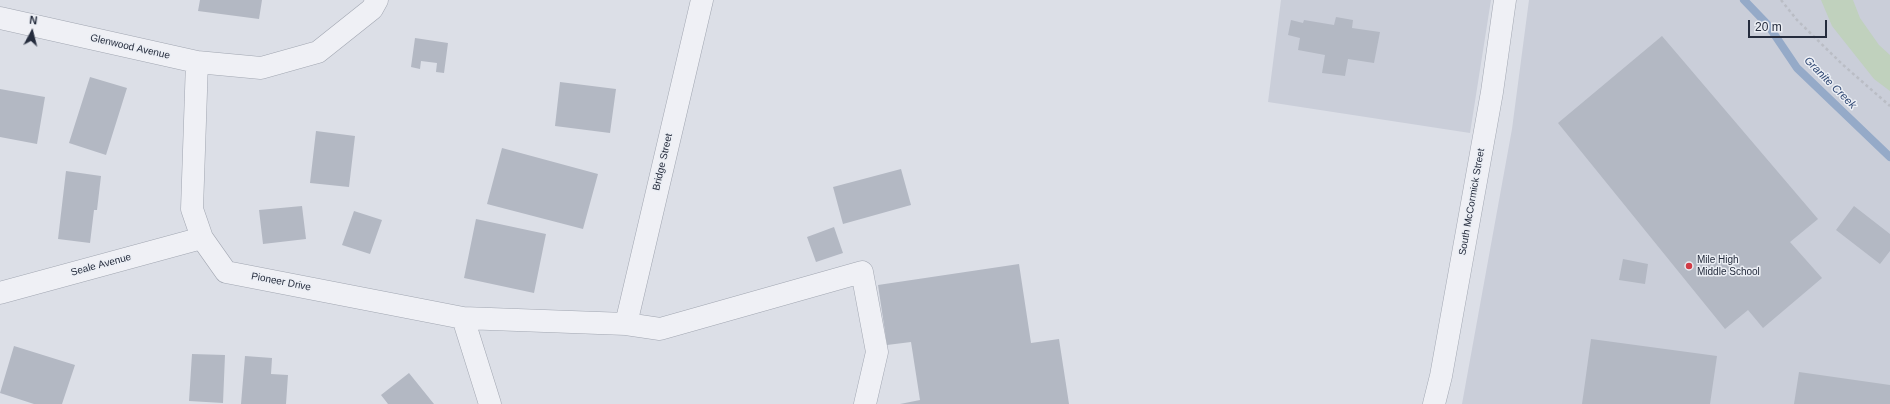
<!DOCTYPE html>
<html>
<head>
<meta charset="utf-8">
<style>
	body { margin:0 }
	#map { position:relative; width:1890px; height:404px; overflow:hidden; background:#dcdfe7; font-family:Helvetica,sans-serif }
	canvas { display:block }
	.north { position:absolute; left:12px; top:12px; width:40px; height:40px; -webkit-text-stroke:3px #ebeef4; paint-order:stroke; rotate:7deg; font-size:11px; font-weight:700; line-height:16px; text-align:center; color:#252c3d }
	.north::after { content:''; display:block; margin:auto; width:14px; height:18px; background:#252c3d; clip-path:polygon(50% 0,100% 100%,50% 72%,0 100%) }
	.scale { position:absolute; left:1748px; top:20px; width:79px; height:18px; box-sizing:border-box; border:2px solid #252c3d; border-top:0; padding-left:5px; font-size:12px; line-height:14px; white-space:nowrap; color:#252c3d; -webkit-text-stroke:3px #ebeef4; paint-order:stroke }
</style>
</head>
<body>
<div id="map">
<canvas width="1890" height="404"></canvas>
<div class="north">N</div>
<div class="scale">20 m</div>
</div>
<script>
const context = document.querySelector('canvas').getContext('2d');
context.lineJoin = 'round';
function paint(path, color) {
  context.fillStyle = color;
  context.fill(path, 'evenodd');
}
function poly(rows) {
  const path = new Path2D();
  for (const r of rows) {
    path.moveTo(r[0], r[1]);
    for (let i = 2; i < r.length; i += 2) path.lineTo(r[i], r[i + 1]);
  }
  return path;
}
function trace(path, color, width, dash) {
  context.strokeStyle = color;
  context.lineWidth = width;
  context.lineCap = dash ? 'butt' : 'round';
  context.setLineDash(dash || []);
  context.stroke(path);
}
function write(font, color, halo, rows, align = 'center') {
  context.font = font + ' Helvetica,sans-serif';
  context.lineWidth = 3;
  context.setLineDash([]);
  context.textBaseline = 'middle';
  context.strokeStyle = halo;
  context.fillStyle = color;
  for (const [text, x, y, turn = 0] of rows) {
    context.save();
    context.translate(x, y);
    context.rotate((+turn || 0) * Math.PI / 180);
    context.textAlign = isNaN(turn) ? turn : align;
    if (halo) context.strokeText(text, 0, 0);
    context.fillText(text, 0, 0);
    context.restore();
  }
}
const built = poly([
	[1281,0,1491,0,1470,133,1268,102],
	[1529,0,1890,0,1890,404,1462,404,1512,129]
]);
const green = poly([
	[1821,0,1853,0,1860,18,1879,45,1890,55,1890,91,1874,79,1832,26]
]);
const stream = poly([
	[1744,0,1768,25,1797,68,1890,157]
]);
const building = poly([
	[200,0,262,0,259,19,198,11],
	[1336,17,1353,20,1352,28,1380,32,1374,63,1348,59,1345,76,1322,73,1325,55,1298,50,1300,38,1288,35,1291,20,1303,23,1304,20,1334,25],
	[1662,36,1818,219,1790,242,1822,278,1763,328,1748,310,1725,329,1558,123],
	[415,38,448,43,444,73,436,72,437,63,421,61,420,69,411,67],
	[90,77,127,88,106,155,69,143],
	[560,82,616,89,610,133,555,126],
	[0,89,45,97,37,144,0,137],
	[316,131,355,136,349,187,310,183],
	[502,148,598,174,583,229,487,204],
	[901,169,911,205,843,224,833,187],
	[66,171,101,176,97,210,94,210,90,243,58,239],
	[302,206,306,239,263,244,259,210],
	[1854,206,1890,234,1890,251,1880,264,1836,230],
	[354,211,382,220,370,254,342,245],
	[476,219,546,234,534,293,464,278],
	[834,227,843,253,816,262,807,237],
	[1623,259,1648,264,1645,284,1619,280],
	[1019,264,1031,343,1059,339,1069,404,900,404,920,400,911,342,887,345,878,285],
	[1591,339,1717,356,1710,404,1582,404],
	[14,346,75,365,62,404,34,404,0,393],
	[192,354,225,355,223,403,189,401],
	[245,356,272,358,271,374,288,375,286,404,241,404],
	[1799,372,1890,385,1890,404,1794,404],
	[409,373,434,404,388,404,381,395]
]);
const path = poly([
	[1781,0,1797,20,1842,64,1890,106]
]);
const street = poly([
	[0,18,197,62,261,68,318,52,372,9,377,0],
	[197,62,192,209,202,238,226,272,463,318,626,324,660,329,862,272,877,352,865,404],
	[0,293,202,238],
	[463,318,490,404],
	[626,324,702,0],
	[1434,404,1441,376,1492,92,1505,0]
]);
const markers = [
	[1689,266,4,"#d13b46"]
];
const streetNames = [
	["Glenwood Avenue",130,47,13],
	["Bridge Street",663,162,-77],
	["South McCormick Street",1472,202,-80],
	["Seale Avenue",101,265,-15],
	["Pioneer Drive",281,282,11]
];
const poiNames = [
	["Mile High",1697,260],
	["Middle School",1697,272]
];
const waterNames = [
	["Granite Creek",1830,83,45]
];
paint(built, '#caced9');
paint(green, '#c0d1bd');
trace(stream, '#95aac8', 8);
paint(building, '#b3b8c3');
trace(street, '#a1a6b1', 23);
trace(path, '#babdc5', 2.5, [3, 3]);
trace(street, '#eff0f5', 22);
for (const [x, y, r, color] of markers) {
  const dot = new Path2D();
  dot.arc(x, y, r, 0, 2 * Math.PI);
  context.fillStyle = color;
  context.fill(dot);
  trace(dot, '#ebeef4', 1.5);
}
write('10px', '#252c3d', '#ebeef4', streetNames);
write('10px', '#252c3d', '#ebeef4', poiNames, 'left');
write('italic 11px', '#2f4772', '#ebeef4', waterNames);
</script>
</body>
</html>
